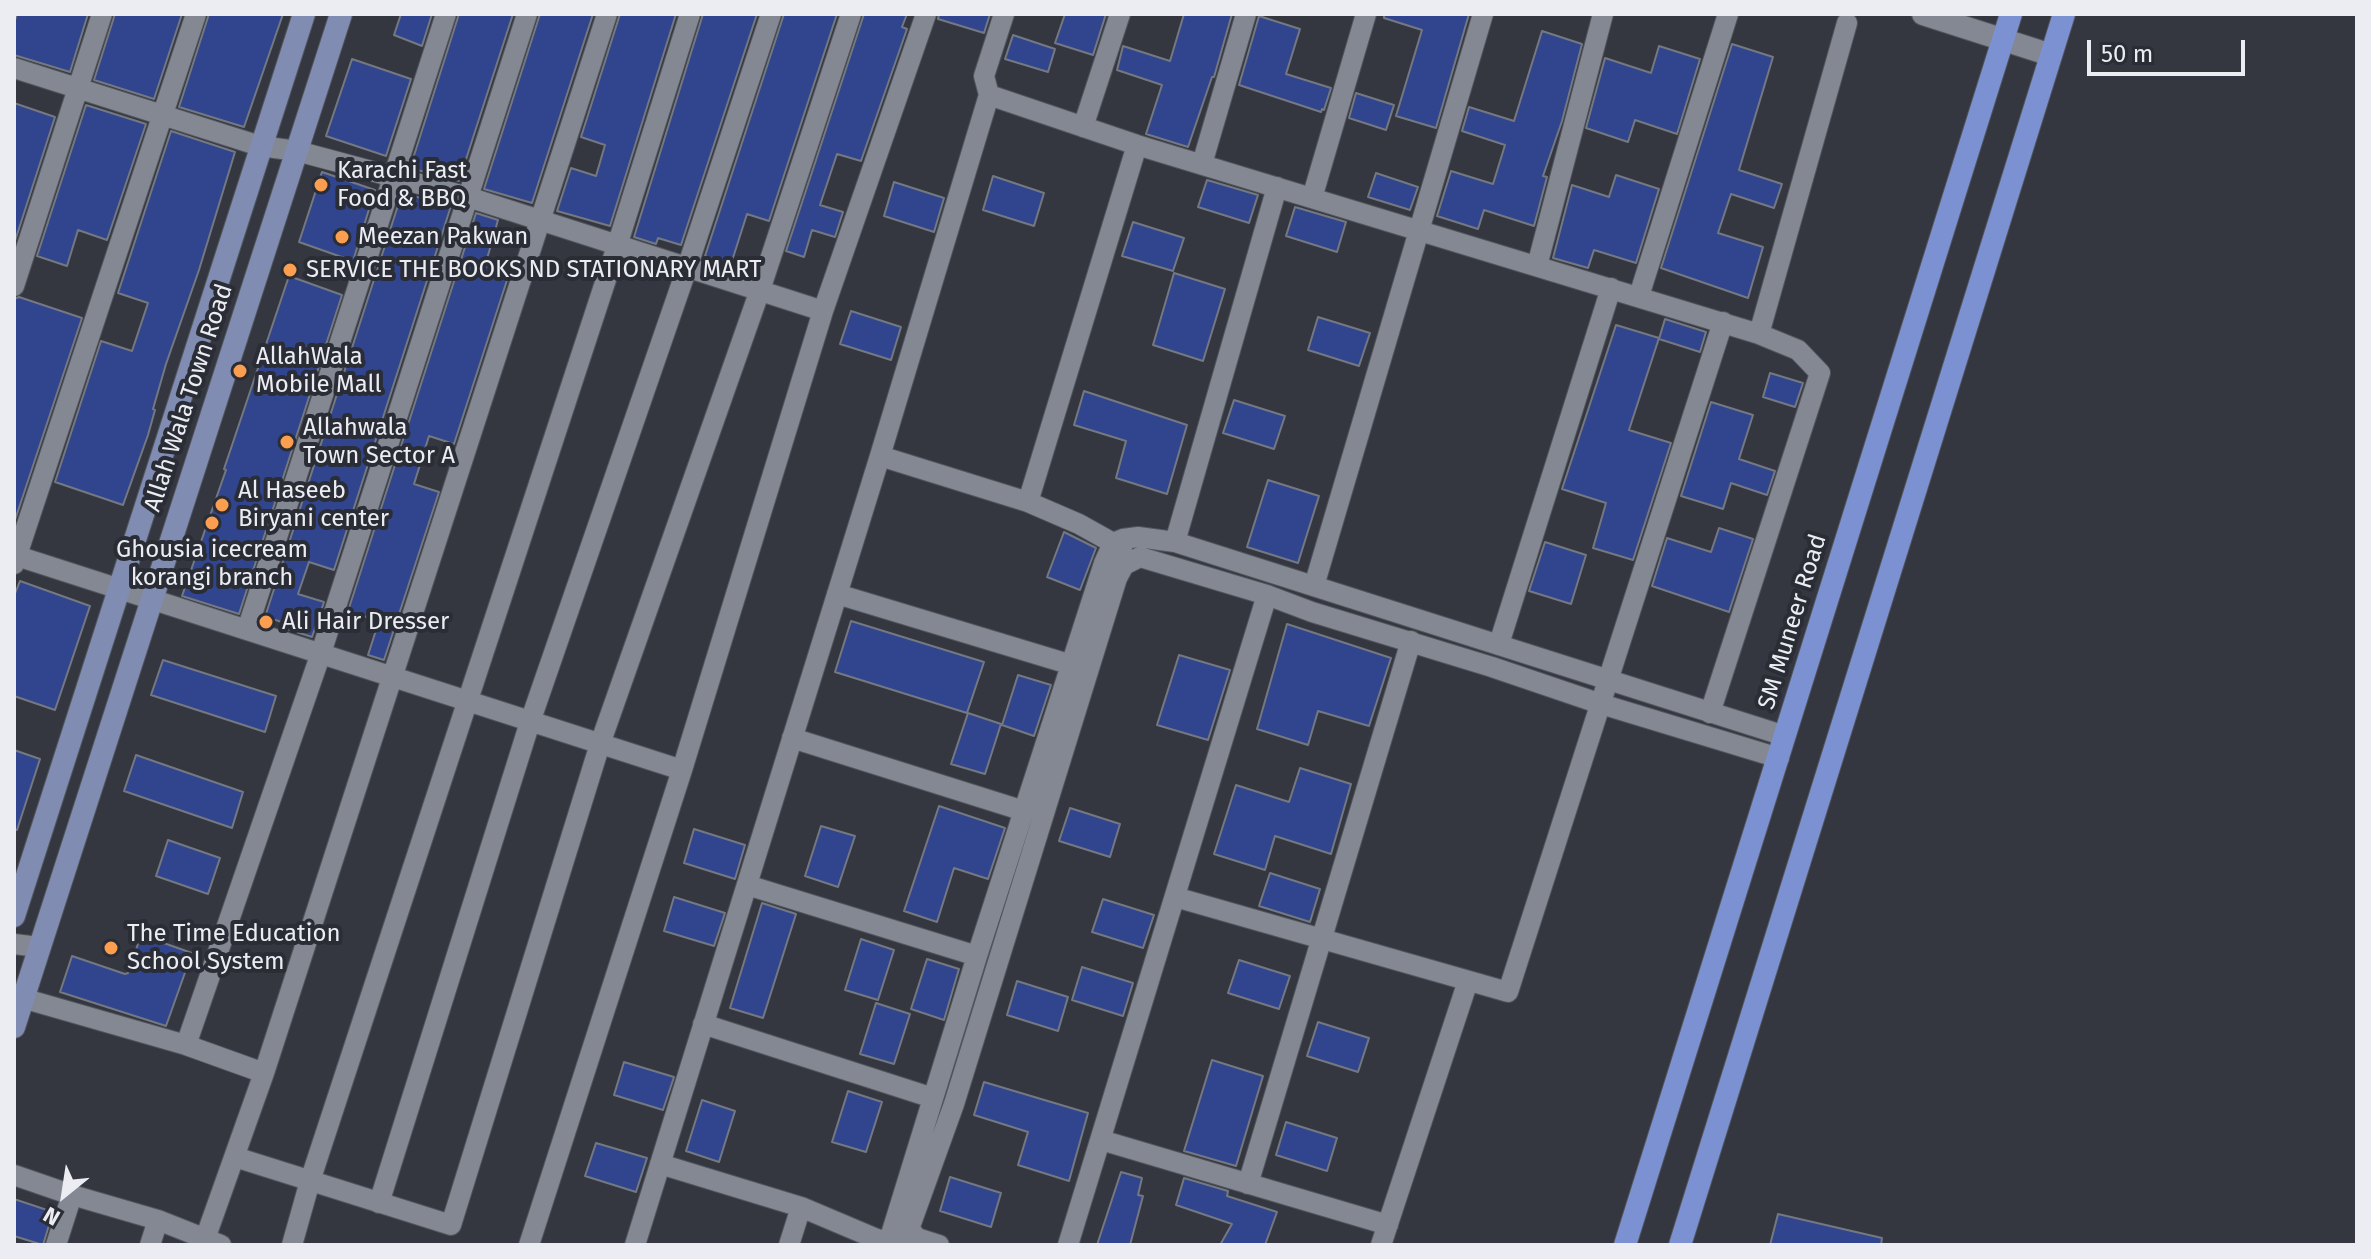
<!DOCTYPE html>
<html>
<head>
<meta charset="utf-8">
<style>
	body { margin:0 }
	#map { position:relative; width:2371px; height:1259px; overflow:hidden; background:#343740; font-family:"Fira Sans",sans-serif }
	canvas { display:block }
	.frame { position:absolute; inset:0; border:16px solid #ebedf3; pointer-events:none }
	.north { position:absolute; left:24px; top:1155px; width:80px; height:80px; -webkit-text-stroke:6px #2a2d35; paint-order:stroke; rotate:210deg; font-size:22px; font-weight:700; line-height:32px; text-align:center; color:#ebedf3 }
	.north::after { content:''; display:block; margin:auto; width:28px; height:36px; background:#ebedf3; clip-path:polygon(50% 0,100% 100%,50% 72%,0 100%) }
	.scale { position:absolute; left:2087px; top:40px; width:158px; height:36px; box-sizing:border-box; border:4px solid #ebedf3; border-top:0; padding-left:10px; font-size:24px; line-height:28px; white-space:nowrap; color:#ebedf3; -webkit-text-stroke:6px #2a2d35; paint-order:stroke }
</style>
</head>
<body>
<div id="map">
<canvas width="2371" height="1259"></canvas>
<div class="frame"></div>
<div class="north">N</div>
<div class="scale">50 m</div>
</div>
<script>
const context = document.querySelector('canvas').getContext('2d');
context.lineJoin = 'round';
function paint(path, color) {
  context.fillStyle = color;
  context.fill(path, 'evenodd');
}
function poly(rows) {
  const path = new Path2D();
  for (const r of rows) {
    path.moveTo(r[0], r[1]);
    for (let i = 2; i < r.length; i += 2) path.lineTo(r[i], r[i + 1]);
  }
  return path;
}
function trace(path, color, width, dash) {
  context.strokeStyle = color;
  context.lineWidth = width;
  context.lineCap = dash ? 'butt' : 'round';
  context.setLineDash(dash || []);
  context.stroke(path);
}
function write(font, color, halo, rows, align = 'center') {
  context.font = font + ' "Fira Sans",sans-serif';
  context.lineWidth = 8;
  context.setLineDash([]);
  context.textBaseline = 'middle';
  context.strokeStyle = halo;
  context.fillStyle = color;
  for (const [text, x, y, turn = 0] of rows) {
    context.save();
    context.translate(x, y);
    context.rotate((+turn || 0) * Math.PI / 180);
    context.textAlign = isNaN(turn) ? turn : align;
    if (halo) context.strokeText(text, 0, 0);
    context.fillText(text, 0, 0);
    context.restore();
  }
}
const building = poly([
	[17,14,88,14,70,72,14,55,14,23,17,14],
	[115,14,182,14,154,99,94,80,115,14],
	[209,14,283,14,244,127,179,107,209,14],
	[401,14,432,14,422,46,394,35,401,14],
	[459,14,513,14,459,181,410,168,459,14],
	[540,14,593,14,532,203,484,189,540,14],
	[620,14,676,14,610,226,557,211,571,168,596,176,605,145,581,137,620,14],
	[703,14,757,14,681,245,658,238,656,244,634,237,703,14],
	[784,14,837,14,769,221,747,214,731,264,705,256,784,14],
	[864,14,907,14,902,27,907,29,861,161,837,154,820,205,843,212,835,237,812,230,804,257,786,251,864,14],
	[939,14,990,14,984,33,938,19,939,14],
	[1065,14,1106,14,1093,55,1055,43,1065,14],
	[1184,14,1232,14,1214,77,1212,77,1188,147,1146,134,1162,85,1117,70,1123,46,1170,61,1184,14],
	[1384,14,1469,14,1436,128,1396,116,1422,30,1384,18,1384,14],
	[1259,16,1300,29,1286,74,1331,88,1324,110,1322,109,1321,112,1239,85,1259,16],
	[1542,31,1582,44,1562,121,1543,176,1547,177,1534,226,1484,210,1478,229,1437,216,1451,171,1493,184,1505,145,1462,131,1469,107,1514,121,1542,31],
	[1013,35,1055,49,1048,72,1005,59,1013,35],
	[1732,44,1773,57,1739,170,1782,184,1774,208,1731,194,1718,233,1763,247,1748,298,1661,268,1732,44],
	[1659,46,1700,59,1677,134,1635,120,1628,142,1586,128,1605,58,1651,73,1659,46],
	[352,59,411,79,386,156,326,136,352,59],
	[1356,93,1394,105,1386,130,1349,118,1356,93],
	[14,103,55,117,14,244,14,103],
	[86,105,146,124,107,240,78,230,67,266,37,256,86,105],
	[171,131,235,152,199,270,166,364,153,409,155,410,148,435,123,505,55,482,101,341,132,351,148,303,118,293,171,131],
	[322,172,375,190,353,261,299,242,322,172],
	[1376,173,1418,187,1410,210,1368,197,1376,173],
	[1616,175,1659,189,1636,263,1594,250,1588,268,1553,258,1572,185,1609,197,1616,175],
	[993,176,1044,193,1034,226,983,210,993,176],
	[1207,180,1258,195,1249,223,1198,207,1207,180],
	[894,182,944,198,934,232,884,216,894,182],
	[402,193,451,206,334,570,309,562,298,594,324,602,312,637,287,629,289,624,265,617,402,193],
	[1295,207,1346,222,1337,252,1286,236,1295,207],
	[476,213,498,220,485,266,509,274,454,444,429,436,414,484,439,492,384,660,368,655,379,621,348,611,476,213],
	[1133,222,1184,238,1173,271,1122,256,1133,222],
	[1174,273,1225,289,1203,361,1153,345,1174,273],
	[289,276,342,295,239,614,182,596,226,470,224,469,289,276],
	[19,297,82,318,14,523,14,299,19,297],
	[851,311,901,327,891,360,840,344,851,311],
	[1318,317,1370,333,1359,366,1308,350,1318,317],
	[1665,319,1706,332,1700,352,1659,339,1665,319],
	[1616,325,1659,338,1629,430,1671,443,1633,560,1593,548,1606,503,1562,489,1616,325],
	[1770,373,1803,383,1795,407,1763,397,1770,373],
	[1084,391,1187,425,1167,494,1116,478,1126,441,1074,425,1084,391],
	[1234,400,1285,416,1274,449,1223,433,1234,400],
	[1711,402,1753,415,1739,459,1775,471,1767,495,1731,483,1723,509,1681,496,1711,402],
	[1268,480,1319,496,1298,563,1247,547,1268,480],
	[1719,528,1753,539,1729,612,1652,586,1667,538,1711,552,1719,528],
	[1064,532,1096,548,1080,590,1047,577,1064,532],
	[1545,542,1586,555,1571,604,1529,591,1545,542],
	[20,581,90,606,55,710,14,696,14,596,20,581],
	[851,621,984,662,967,713,835,672,851,621],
	[1287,624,1391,658,1369,726,1318,711,1308,745,1257,729,1287,624],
	[1179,655,1230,670,1208,740,1157,725,1179,655],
	[163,660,276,696,265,732,151,695,163,660],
	[1018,675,1051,685,1034,736,1002,725,1018,675],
	[968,713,1001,724,985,774,951,764,968,713],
	[14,750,40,759,17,830,14,829,14,750],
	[136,755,243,792,232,828,124,791,136,755],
	[1300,768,1351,784,1331,854,1275,836,1265,870,1214,854,1236,785,1289,802,1300,768],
	[939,806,1005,828,988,879,954,868,937,922,904,911,939,806],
	[1070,808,1120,824,1110,857,1059,841,1070,808],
	[821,826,855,836,838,887,805,876,821,826],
	[694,829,745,845,735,879,684,863,694,829],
	[168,840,220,858,208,894,156,876,168,840],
	[1270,873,1320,889,1310,922,1259,906,1270,873],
	[674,897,725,913,714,946,664,931,674,897],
	[1103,899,1154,915,1143,948,1092,932,1103,899],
	[762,903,796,914,763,1018,730,1008,762,903],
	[141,935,192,953,166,1026,60,992,72,956,125,974,128,973,141,935],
	[861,939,894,950,878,1000,845,990,861,939],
	[927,959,959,969,944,1020,911,1009,927,959],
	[1239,960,1290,976,1279,1009,1228,993,1239,960],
	[1082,967,1133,983,1123,1016,1072,1000,1082,967],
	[1017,981,1068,997,1058,1031,1007,1015,1017,981],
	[876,1003,910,1014,894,1064,860,1054,876,1003],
	[1318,1022,1369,1038,1358,1072,1307,1056,1318,1022],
	[1212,1060,1263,1076,1236,1166,1184,1151,1212,1060],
	[624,1062,674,1077,663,1110,614,1095,624,1062],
	[984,1082,1088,1113,1069,1181,1018,1165,1028,1132,974,1115,984,1082],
	[848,1091,882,1102,866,1152,832,1142,848,1091],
	[702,1100,735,1111,719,1162,686,1151,702,1100],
	[1286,1122,1337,1138,1327,1171,1276,1155,1286,1122],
	[596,1143,647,1158,636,1192,585,1176,596,1143],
	[1121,1172,1142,1178,1138,1195,1143,1196,1130,1245,1097,1245,1121,1172],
	[950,1177,1001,1193,991,1227,940,1211,950,1177],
	[1184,1178,1228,1191,1227,1196,1277,1212,1265,1245,1220,1245,1232,1224,1176,1205,1184,1178],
	[14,1199,53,1212,43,1245,14,1236,14,1199],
	[1778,1214,1882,1238,1881,1245,1770,1245,1778,1214]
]);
const minor = poly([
	[14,68,260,146,297,151,468,197,823,311],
	[989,95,1137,145,1759,334,1798,350,1820,373,1710,713],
	[1083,127,1120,14],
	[1202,164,1246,14],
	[1312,198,1366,14],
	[1537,266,1603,14],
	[14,286,102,14],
	[1639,296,1728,14],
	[1759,334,1847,23],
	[880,456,1028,502,1079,524,1122,548],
	[1028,502,1137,145],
	[1175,542,1277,187],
	[14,555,682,770],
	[14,564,196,14],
	[1314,586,1483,14],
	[837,594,1082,668],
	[247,630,446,14],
	[1499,644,1611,288],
	[792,738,1024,811],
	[747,885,977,956],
	[1175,897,1508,992,1723,322],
	[14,944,39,947],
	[22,998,186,1045,264,1073],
	[703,1024,933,1098],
	[186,1045,321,653,527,14],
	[1101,1140,1388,1225],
	[235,1157,451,1225,600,744,760,290,851,14],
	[660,1164,801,1207,879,1240,901,1238],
	[14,1175,72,1195,158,1220,221,1245],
	[1248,1184,1411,641],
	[379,1203,530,722,687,268,771,14],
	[205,1239,264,1073,607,14],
	[56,1245,72,1195],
	[150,1245,158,1220],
	[292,1245,310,1181,617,246,690,14],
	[529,1245,682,770,823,311,926,14],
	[635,1245,880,456,989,95,984,76,1004,14],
	[789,1245,801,1207],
	[891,1245,889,1241,977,956,1104,563,1113,543,1123,539,1138,537,1175,542,1785,736],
	[939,1245,917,1238,909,1229,954,1104,1117,578,1124,565,1140,557,1267,595,1312,612,1492,667,1601,704,1779,758],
	[1068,1245,1267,595],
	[1381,1245,1468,981]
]);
const tertiary = poly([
	[1923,14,2051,55]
]);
const secondary = poly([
	[14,916,304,14],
	[14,1027,341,14]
]);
const primary = poly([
	[1625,1245,2011,14],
	[1680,1245,2064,14]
]);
const markers = [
	[321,185,8,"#fb9e50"],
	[342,237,8,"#fb9e50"],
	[290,270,8,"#fb9e50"],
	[240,371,8,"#fb9e50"],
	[287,442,8,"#fb9e50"],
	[222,505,8,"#fb9e50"],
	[212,523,8,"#fb9e50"],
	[266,622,8,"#fb9e50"],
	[111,948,8,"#fb9e50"]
];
const poiNames = [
	["Karachi Fast",337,171],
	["Food & BBQ",337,199],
	["Meezan Pakwan",358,237],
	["SERVICE THE BOOKS ND STATIONARY MART",306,270],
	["AllahWala",256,357],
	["Mobile Mall",256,385],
	["Allahwala",303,428],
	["Town Sector A",303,456],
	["Al Haseeb",238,491],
	["Biryani center",238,519],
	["Ghousia icecream",212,550,"center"],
	["korangi branch",212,578,"center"],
	["Ali Hair Dresser",282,622],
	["The Time Education",127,934],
	["School System",127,962]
];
const streetNames = [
	["Allah Wala Town Road",189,398,-72],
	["SM Muneer Road",1793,622,-73]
];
paint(building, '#30458d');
trace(building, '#747881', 2);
trace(minor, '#51555b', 22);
trace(tertiary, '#51555b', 24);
trace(secondary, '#51555b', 24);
trace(primary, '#51555b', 24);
trace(minor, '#848893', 20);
trace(tertiary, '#848893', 22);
trace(secondary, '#808cb2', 22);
trace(primary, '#7c91d1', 22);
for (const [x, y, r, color] of markers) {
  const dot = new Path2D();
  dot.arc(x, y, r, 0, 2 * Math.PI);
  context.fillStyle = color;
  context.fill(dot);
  trace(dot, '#2a2d35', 3);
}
write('24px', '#ebedf3', '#2a2d35', poiNames, 'left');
write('24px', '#ebedf3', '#2a2d35', streetNames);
</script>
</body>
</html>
